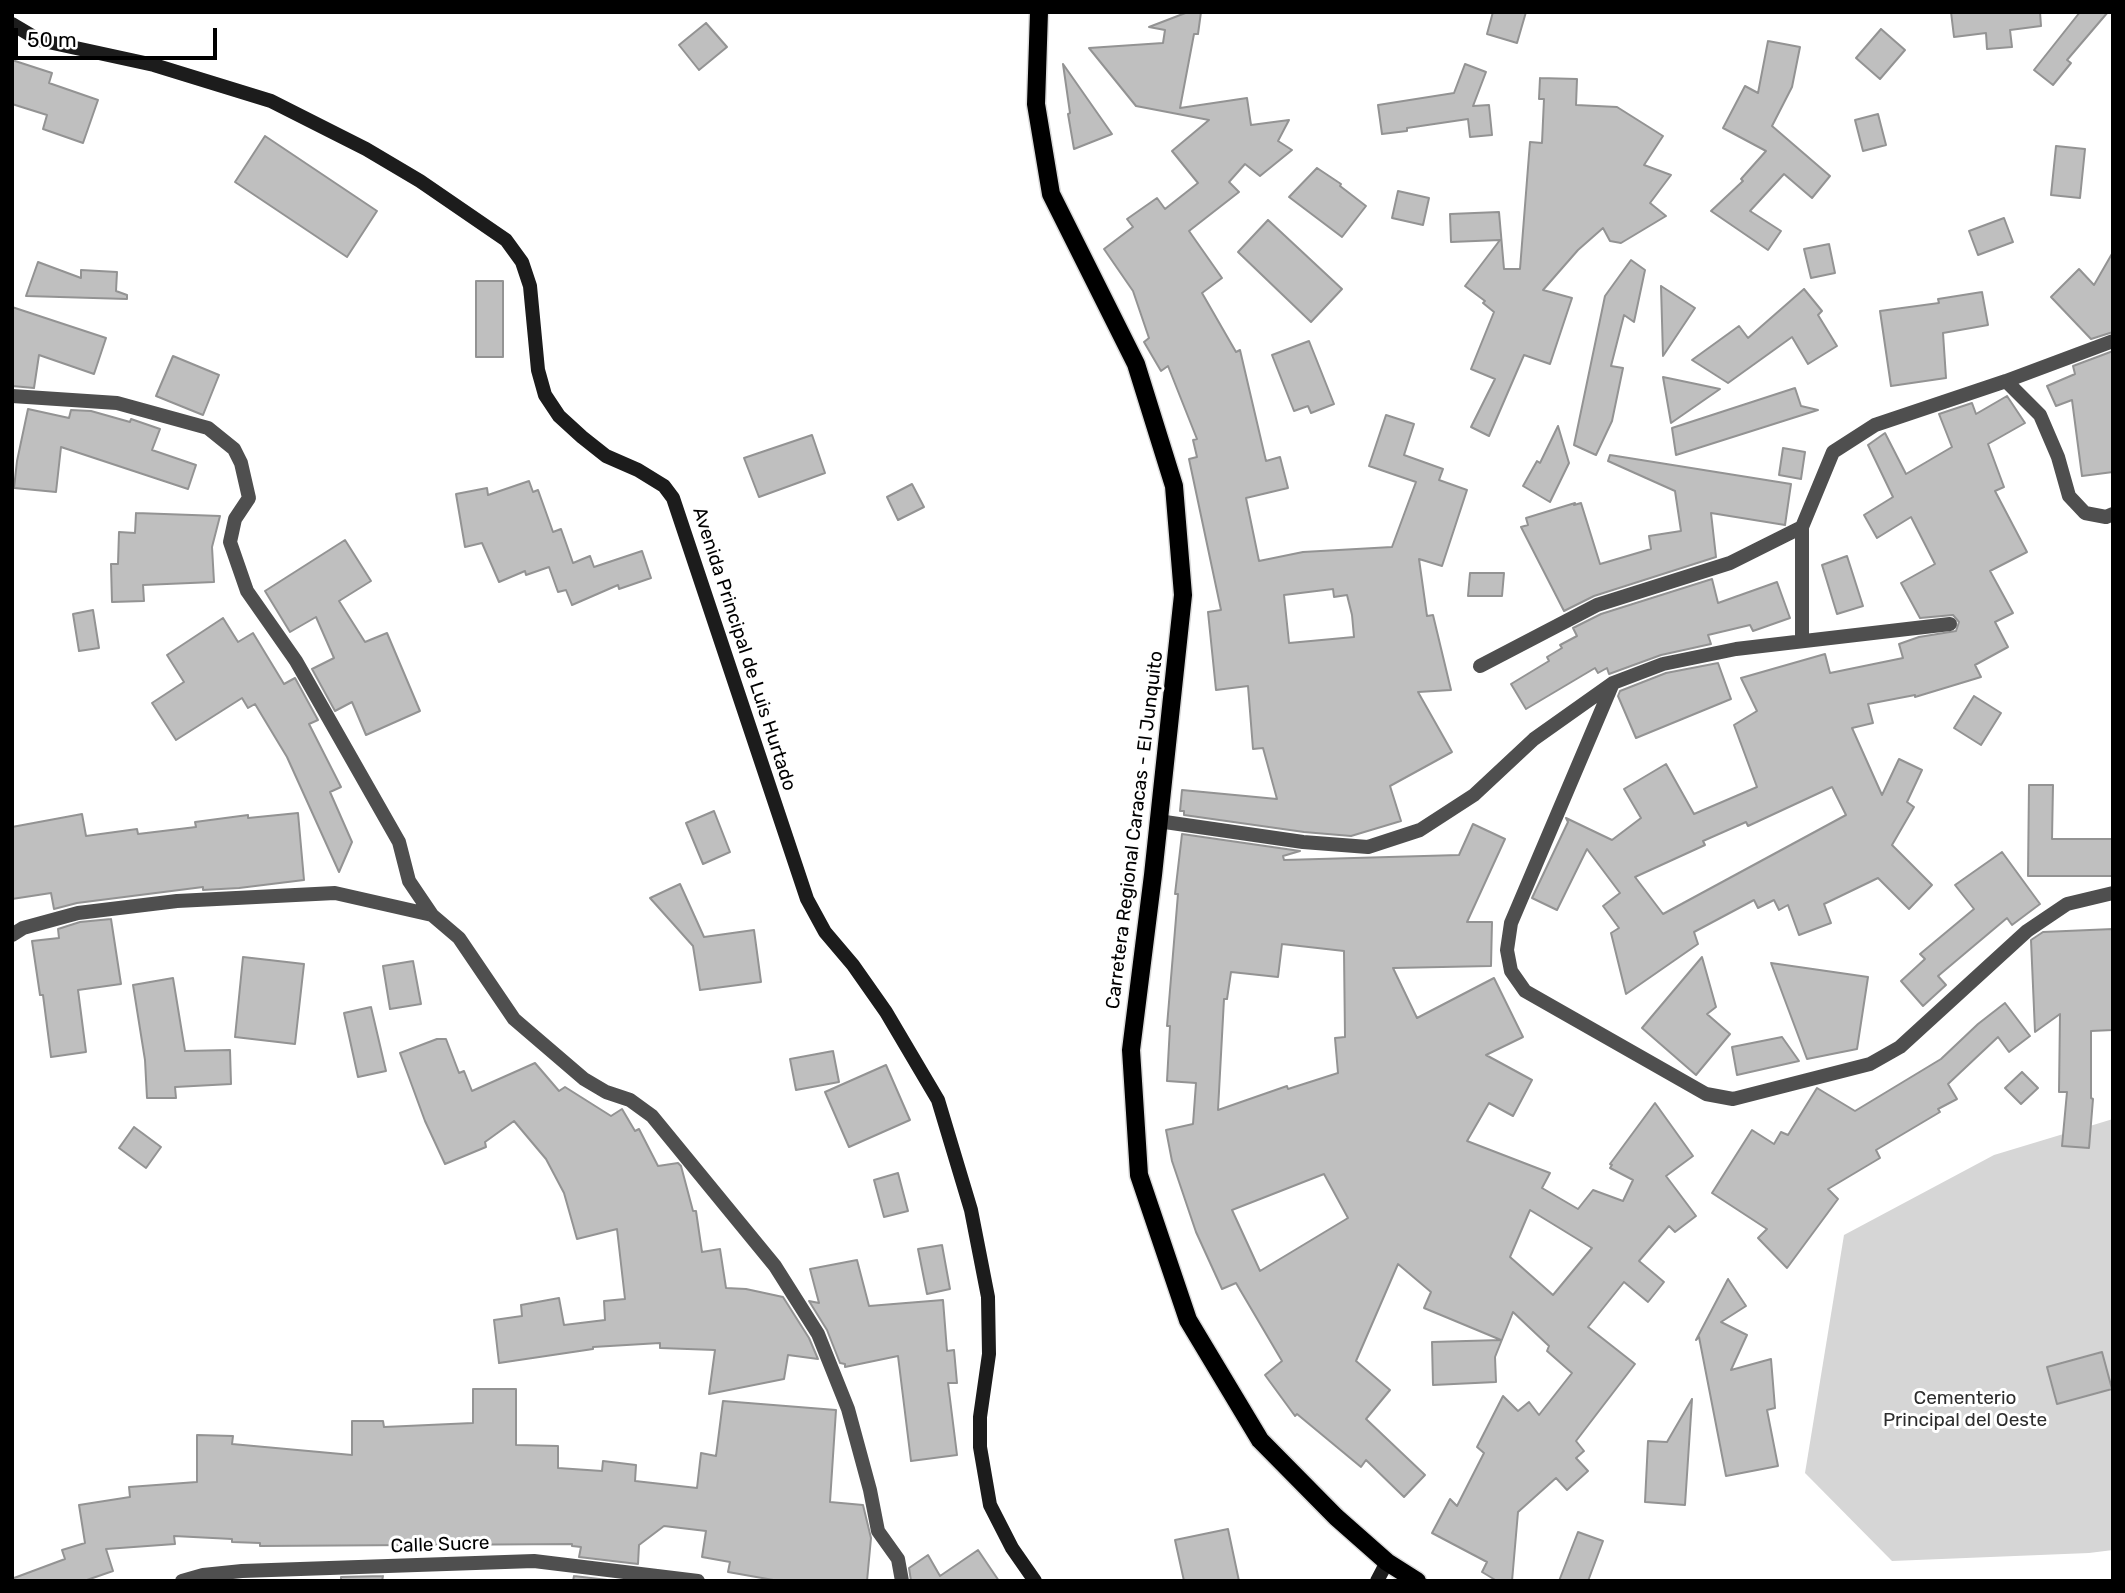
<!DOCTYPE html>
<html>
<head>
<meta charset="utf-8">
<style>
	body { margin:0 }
	#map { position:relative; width:2125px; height:1593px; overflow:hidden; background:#fff; font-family:Rubik,sans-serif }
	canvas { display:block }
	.frame { position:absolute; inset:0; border:14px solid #000; pointer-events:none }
	.scale { position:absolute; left:14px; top:28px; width:203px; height:32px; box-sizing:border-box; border:4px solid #000; border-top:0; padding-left:9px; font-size:21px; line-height:24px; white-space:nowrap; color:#000; -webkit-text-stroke:5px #fff; paint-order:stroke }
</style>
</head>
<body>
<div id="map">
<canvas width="2125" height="1593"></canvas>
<div class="frame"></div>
<div class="scale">50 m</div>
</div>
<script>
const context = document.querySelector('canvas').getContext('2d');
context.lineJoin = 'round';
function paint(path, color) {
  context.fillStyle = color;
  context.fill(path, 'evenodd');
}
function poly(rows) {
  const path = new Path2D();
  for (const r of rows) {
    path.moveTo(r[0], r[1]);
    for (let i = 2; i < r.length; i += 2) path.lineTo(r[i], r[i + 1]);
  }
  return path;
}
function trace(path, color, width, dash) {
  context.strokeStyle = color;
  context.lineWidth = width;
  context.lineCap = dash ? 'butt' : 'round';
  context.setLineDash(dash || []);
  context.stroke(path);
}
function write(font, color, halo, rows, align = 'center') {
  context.font = font + ' Rubik,sans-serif';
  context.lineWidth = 6;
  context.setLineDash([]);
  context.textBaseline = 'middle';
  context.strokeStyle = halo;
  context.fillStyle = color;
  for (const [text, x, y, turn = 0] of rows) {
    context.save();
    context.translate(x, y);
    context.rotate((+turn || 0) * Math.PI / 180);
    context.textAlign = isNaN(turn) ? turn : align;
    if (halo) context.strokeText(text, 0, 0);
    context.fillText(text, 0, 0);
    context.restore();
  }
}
const green = poly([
	[2113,1119,2113,1550,2089,1553,1892,1561,1805,1473,1844,1235,1994,1155]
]);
const building = poly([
	[1188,12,1201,12,1198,34,1194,34,1180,108,1247,98,1251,125,1289,120,1278,141,1292,150,1260,176,1245,164,1229,182,1239,192,1189,231,1222,278,1202,293,1236,352,1240,350,1266,461,1280,457,1288,488,1246,498,1259,561,1303,552,1392,547,1416,482,1369,466,1386,415,1414,424,1404,455,1443,469,1439,480,1467,490,1442,566,1419,559,1427,616,1433,615,1451,690,1418,692,1452,752,1390,786,1401,821,1351,836,1304,832,1184,815,1184,811,1180,811,1182,790,1277,799,1263,748,1253,749,1248,686,1216,690,1208,612,1221,610,1189,459,1197,457,1193,440,1197,439,1168,366,1161,371,1144,342,1149,338,1133,291,1104,249,1133,227,1127,219,1157,198,1165,209,1198,183,1172,151,1209,120,1136,106,1089,48,1163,43,1165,30,1149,27,1188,12],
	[1333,589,1334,597,1347,595,1352,615,1354,637,1289,643,1284,595,1333,589],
	[1493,12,1526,12,1517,43,1487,34,1493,12],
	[1951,12,2040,12,2041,26,2010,30,2012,47,1987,49,1986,33,1954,37,1951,12],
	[2080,12,2108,12,2067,60,2071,63,2053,85,2034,70,2080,12],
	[706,23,727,47,699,70,679,45,706,23],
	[1881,29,1905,50,1880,79,1856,58,1881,29],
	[1768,41,1800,47,1792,87,1772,126,1830,176,1812,198,1784,174,1750,211,1781,231,1768,250,1711,211,1743,181,1741,179,1766,151,1723,128,1745,86,1758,93,1768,41],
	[12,60,52,73,49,83,98,100,83,143,43,129,47,115,12,104,12,60],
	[1063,64,1112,134,1074,149,1068,114,1070,113,1063,64],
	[1465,64,1486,72,1473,106,1489,105,1492,135,1470,137,1468,119,1407,128,1407,131,1382,134,1378,105,1454,93,1465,64],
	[1540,78,1577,79,1576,105,1617,107,1663,136,1644,165,1671,175,1650,203,1666,216,1621,243,1610,241,1603,228,1578,250,1543,290,1572,298,1550,364,1524,355,1489,436,1471,427,1495,379,1471,369,1494,312,1483,303,1485,301,1465,286,1500,240,1451,242,1450,214,1499,212,1504,269,1520,269,1530,142,1542,143,1544,99,1539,99,1540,78],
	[1878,114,1886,145,1863,151,1855,120,1878,114],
	[265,136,377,211,347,257,235,182,265,136],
	[2056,146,2085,149,2080,198,2051,195,2056,146],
	[1317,168,1341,184,1340,186,1366,206,1342,237,1289,197,1317,168],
	[1398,191,1429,198,1423,225,1392,218,1398,191],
	[2004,218,2013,242,1978,255,1969,231,2004,218],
	[1268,220,1342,289,1311,322,1238,252,1268,220],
	[1829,244,1835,273,1811,278,1804,249,1829,244],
	[2113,252,2113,332,2091,339,2051,297,2079,269,2094,285,2113,252],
	[1631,260,1645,270,1634,322,1624,315,1611,366,1623,368,1612,421,1596,455,1574,445,1605,296,1631,260],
	[38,262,81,278,81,270,117,272,116,291,127,295,127,299,26,296,38,262],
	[476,281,503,281,503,357,476,357,476,281],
	[1661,286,1695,308,1663,356,1661,286],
	[1804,289,1822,311,1818,315,1837,346,1808,364,1792,337,1728,383,1692,360,1739,326,1748,338,1804,289],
	[1982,292,1988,325,1943,333,1946,378,1891,386,1880,311,1939,303,1938,299,1982,292],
	[12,307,106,338,94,374,39,355,34,388,12,386,12,307],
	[1309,341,1334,404,1311,413,1308,406,1294,411,1272,355,1309,341],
	[2113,351,2113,472,2082,476,2072,400,2056,406,2047,386,2075,374,2073,366,2113,351],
	[173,356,219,375,203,415,156,396,173,356],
	[1663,377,1720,389,1671,423,1663,377],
	[1795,388,1801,406,1818,410,1676,455,1672,428,1795,388],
	[2007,396,2025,423,1988,444,2004,487,1995,491,2027,552,1990,571,2013,613,1995,622,2008,647,1975,665,1981,677,1915,697,1915,695,1868,704,1873,723,1852,728,1882,795,1899,759,1922,770,1907,802,1914,807,1892,845,1932,885,1909,909,1878,878,1824,904,1831,923,1799,935,1788,905,1779,910,1774,900,1758,908,1754,900,1694,932,1698,944,1626,994,1611,933,1619,928,1603,906,1620,893,1587,849,1557,910,1532,898,1568,822,1566,818,1612,840,1641,818,1624,789,1666,764,1694,814,1757,787,1734,725,1757,711,1741,678,1825,654,1830,673,1903,658,1899,644,1919,637,1956,631,1959,622,1953,615,1920,618,1901,583,1935,564,1911,517,1877,538,1864,515,1893,497,1868,445,1885,433,1906,474,1952,447,1939,414,1972,403,1976,414,2007,396],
	[1832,787,1846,815,1663,914,1635,877,1705,845,1703,841,1746,822,1748,826,1832,787],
	[28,409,69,418,71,410,91,411,130,422,131,419,160,429,152,450,196,465,188,489,61,447,56,492,14,488,17,461,28,409],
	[1558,426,1569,463,1550,502,1523,486,1537,461,1540,463,1558,426],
	[812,435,825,473,759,497,744,458,812,435],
	[1783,448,1805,452,1801,479,1779,475,1783,448],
	[1610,455,1791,484,1785,525,1711,513,1716,557,1594,596,1564,611,1521,527,1528,525,1526,518,1575,503,1574,505,1581,503,1600,564,1651,549,1649,536,1681,531,1675,491,1608,461,1610,455],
	[529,481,533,492,538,490,553,532,561,529,573,563,590,556,594,567,642,551,651,578,619,589,618,585,572,605,566,590,558,592,549,567,526,575,525,571,499,582,482,543,465,547,456,494,487,488,488,495,529,481],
	[912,484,924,507,898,520,887,497,912,484],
	[136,513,220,516,212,547,214,582,143,585,144,601,112,602,111,564,118,564,119,532,135,533,136,513],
	[345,540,371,581,339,601,365,642,387,633,420,711,366,735,352,702,335,711,312,669,334,658,316,617,290,632,265,591,345,540],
	[1847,556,1863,606,1837,614,1822,565,1847,556],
	[1470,573,1504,573,1502,596,1468,596,1470,573],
	[1712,579,1718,603,1777,582,1790,618,1753,631,1750,625,1708,635,1711,644,1661,655,1609,674,1607,668,1598,673,1595,668,1526,709,1511,684,1549,661,1547,657,1562,648,1560,645,1577,636,1573,628,1601,614,1712,579],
	[93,610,99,648,79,651,73,614,93,610],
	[223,618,238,642,253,633,284,684,295,678,318,720,309,724,341,787,330,792,352,842,339,872,287,757,255,704,248,708,242,698,176,740,152,703,184,682,167,655,223,618],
	[1718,663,1731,699,1636,738,1618,696,1620,691,1666,673,1718,663],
	[1974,696,2001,713,1981,745,1954,728,1974,696],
	[2029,785,2053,785,2052,839,2113,839,2113,876,2028,876,2029,785],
	[714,811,730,852,703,864,686,823,714,811],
	[298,813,304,880,239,888,203,890,203,887,77,903,54,909,51,893,12,899,12,827,82,814,86,836,137,829,138,834,196,827,195,822,248,815,248,818,298,813],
	[1473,824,1505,839,1467,922,1492,922,1491,966,1393,968,1417,1018,1494,978,1523,1037,1486,1055,1532,1080,1513,1116,1489,1103,1467,1141,1550,1173,1542,1188,1578,1209,1593,1190,1623,1201,1633,1180,1610,1168,1612,1165,1610,1164,1655,1103,1693,1156,1666,1176,1696,1216,1675,1232,1669,1226,1639,1261,1664,1282,1648,1302,1624,1282,1588,1327,1635,1364,1576,1441,1584,1451,1576,1458,1588,1471,1567,1490,1556,1478,1518,1512,1512,1581,1497,1581,1482,1572,1487,1562,1432,1533,1450,1499,1457,1506,1484,1453,1477,1447,1503,1396,1518,1411,1529,1402,1539,1415,1572,1373,1547,1351,1549,1346,1513,1312,1495,1357,1496,1382,1433,1385,1432,1342,1501,1340,1424,1308,1431,1292,1398,1264,1356,1361,1390,1390,1366,1419,1425,1475,1404,1497,1366,1460,1361,1467,1297,1414,1295,1416,1265,1375,1282,1361,1236,1283,1222,1289,1196,1232,1172,1161,1166,1130,1193,1124,1196,1083,1167,1081,1170,1026,1167,1026,1178,894,1175,894,1182,834,1300,851,1283,856,1284,860,1459,855,1473,824],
	[1282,944,1344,951,1345,1037,1335,1038,1338,1073,1288,1089,1287,1086,1218,1110,1224,999,1227,999,1231,972,1278,977,1282,944],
	[1324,1174,1348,1218,1260,1271,1232,1210,1324,1174],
	[1530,1210,1592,1248,1553,1295,1510,1257,1530,1210],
	[2002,852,2040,904,2012,925,2007,918,1938,976,1946,985,1923,1006,1901,981,1925,959,1920,954,1974,909,1955,885,2002,852],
	[680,884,704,937,754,930,761,982,700,990,693,946,650,898,680,884],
	[111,919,121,984,78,990,86,1052,51,1057,43,995,40,995,32,941,59,938,58,929,80,922,111,919],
	[2113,929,2113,1030,2091,1031,2091,1098,2093,1099,2089,1148,2062,1146,2067,1092,2059,1092,2060,1014,2035,1032,2031,940,2043,932,2113,929],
	[243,957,304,964,295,1044,235,1037,243,957],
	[1702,957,1716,1007,1707,1014,1730,1034,1696,1075,1642,1028,1702,957],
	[413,961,421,1004,390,1009,383,966,413,961],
	[1771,963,1868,977,1857,1049,1807,1059,1771,963],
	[173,978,185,1051,230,1050,231,1084,175,1087,176,1098,147,1098,145,1060,133,985,173,978],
	[2005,1003,2030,1036,2009,1052,1998,1037,1948,1084,1957,1099,1938,1109,1940,1112,1876,1150,1880,1158,1828,1189,1838,1199,1787,1268,1758,1238,1767,1229,1712,1193,1752,1130,1774,1144,1781,1132,1788,1135,1817,1088,1855,1111,1941,1059,1978,1024,2005,1003],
	[371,1007,386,1071,358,1077,344,1013,371,1007],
	[1782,1037,1799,1061,1737,1075,1732,1047,1782,1037],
	[437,1039,446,1039,459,1073,464,1071,472,1091,535,1063,559,1091,565,1087,611,1116,622,1109,635,1131,639,1129,658,1166,678,1163,681,1166,693,1211,696,1211,702,1252,720,1249,726,1288,746,1289,783,1297,809,1338,818,1359,788,1355,784,1379,709,1394,715,1350,660,1348,660,1343,593,1347,593,1349,499,1363,494,1320,522,1316,521,1305,559,1298,564,1325,605,1320,604,1301,625,1299,617,1229,577,1239,564,1193,546,1159,514,1121,485,1142,486,1147,445,1164,425,1121,400,1053,437,1039],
	[833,1051,839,1082,796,1090,790,1059,833,1051],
	[886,1065,910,1120,849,1147,825,1092,886,1065],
	[2022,1072,2038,1088,2021,1104,2005,1088,2022,1072],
	[134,1127,161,1147,146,1168,119,1148,134,1127],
	[898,1173,908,1211,884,1217,874,1180,898,1173],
	[942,1245,950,1289,927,1294,918,1249,942,1245],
	[857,1260,869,1306,943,1300,947,1351,954,1350,957,1383,948,1383,957,1455,911,1461,898,1356,845,1367,845,1364,840,1363,827,1330,809,1301,819,1303,810,1269,857,1260],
	[1728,1279,1746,1306,1721,1322,1747,1335,1731,1370,1771,1359,1775,1408,1767,1410,1778,1466,1726,1476,1699,1337,1696,1340,1728,1279],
	[2102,1352,2112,1389,2057,1404,2047,1367,2102,1352],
	[473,1389,516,1389,516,1445,558,1446,558,1468,602,1471,603,1461,636,1465,635,1481,697,1488,701,1453,716,1456,723,1401,836,1410,830,1502,863,1505,871,1538,867,1581,779,1581,728,1572,730,1562,702,1557,706,1531,664,1526,639,1545,638,1564,579,1557,581,1547,572,1546,572,1544,260,1546,260,1543,232,1542,232,1539,174,1536,175,1544,106,1549,113,1571,84,1581,14,1581,14,1578,65,1559,62,1550,85,1543,79,1505,130,1497,129,1487,197,1482,197,1435,233,1436,232,1444,352,1455,352,1421,383,1421,384,1427,473,1423,473,1389],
	[1692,1399,1685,1505,1645,1502,1648,1441,1667,1442,1692,1399],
	[1228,1529,1239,1581,1184,1581,1175,1540,1228,1529],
	[1578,1532,1603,1541,1588,1581,1559,1581,1578,1532],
	[978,1550,999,1581,911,1581,909,1568,928,1555,940,1576,978,1550],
	[383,1576,382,1581,341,1581,341,1577,383,1576],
	[574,1576,616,1581,573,1581,574,1576]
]);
const street = poly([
	[2006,381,2040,415,2058,457,2069,496,2085,513,2106,517,2113,514],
	[12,396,117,403,208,428,234,449,241,463,249,498,235,519,230,542,247,591,296,661,399,842,409,881,432,915,459,938,514,1019,584,1079,606,1092,630,1100,652,1116,775,1266,818,1334,848,1409,870,1490,878,1531,898,1559,902,1581],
	[1802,640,1802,527,1833,452,1875,425,2006,381,2113,341],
	[1480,666,1597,605,1730,563,1802,527],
	[1613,683,1511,923,1507,950,1511,971,1525,991,1706,1094,1733,1099,1870,1064,1900,1047,2027,931,2067,904,2113,893],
	[1158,821,1303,842,1368,847,1420,830,1474,795,1534,739,1613,683,1663,664,1736,649,1950,624],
	[12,935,23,928,78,913,177,901,335,893,432,915],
	[182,1581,203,1575,242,1571,534,1561,698,1581]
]);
const secondary = poly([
	[12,24,39,40,154,65,271,101,366,149,420,181,506,240,522,262,530,286,538,370,545,395,559,416,582,437,606,456,638,470,664,486,673,498,807,899,825,932,853,965,886,1012,938,1100,971,1210,988,1297,989,1354,980,1417,980,1447,990,1505,1012,1548,1035,1581],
	[1377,1581,1387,1562]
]);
const primary = poly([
	[1039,12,1036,104,1051,194,1136,364,1174,486,1183,595,1153,875,1131,1050,1139,1175,1188,1320,1260,1440,1336,1517,1387,1562,1417,1581]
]);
const streetNames = [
	["Avenida Principal de Luis Hurtado",744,649,72],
	["Carretera Regional Caracas - El Junquito",1135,830,-83],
	["Calle Sucre",440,1545,-2]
];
const parkNames = [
	["Cementerio",1965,1399],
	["Principal del Oeste",1965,1421]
];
paint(green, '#d6d6d6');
paint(building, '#bfbfbf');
trace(building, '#939393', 2);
trace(primary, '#dbdbdb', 21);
trace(street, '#4f4f4f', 14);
trace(secondary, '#1c1c1c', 14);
trace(primary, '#000', 18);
write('19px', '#000', '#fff', streetNames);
write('19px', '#2d2d2d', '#fff', parkNames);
</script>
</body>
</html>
